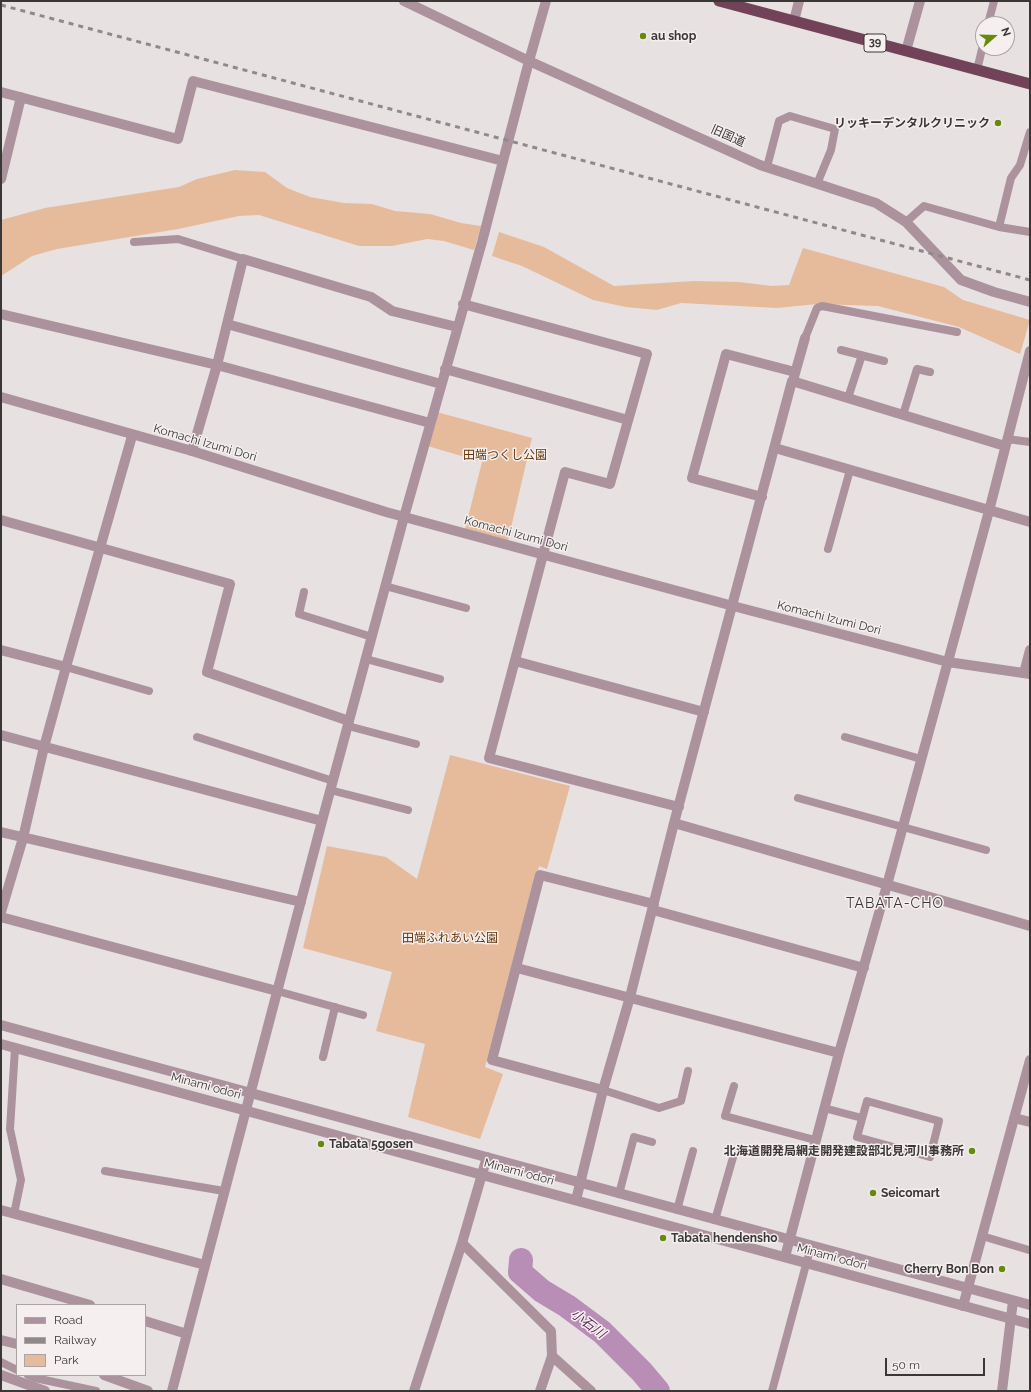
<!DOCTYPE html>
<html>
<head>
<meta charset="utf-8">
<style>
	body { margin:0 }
	#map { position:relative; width:1031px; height:1392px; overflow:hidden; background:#e7e1e2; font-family:Raleway,sans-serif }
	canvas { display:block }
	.frame { position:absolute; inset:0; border:2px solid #3a3737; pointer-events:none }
	.legend { position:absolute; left:16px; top:1304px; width:130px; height:72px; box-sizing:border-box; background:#f5efef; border:1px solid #aaa5a5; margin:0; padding:5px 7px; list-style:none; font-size:12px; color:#3a3737 }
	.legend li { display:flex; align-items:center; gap:8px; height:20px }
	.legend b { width:20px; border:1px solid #aaa5a5 }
	.north { position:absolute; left:975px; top:16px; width:40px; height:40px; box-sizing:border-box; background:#f5efef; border:1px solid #aaa5a5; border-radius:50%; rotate:70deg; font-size:11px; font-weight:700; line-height:16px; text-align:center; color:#3a3737 }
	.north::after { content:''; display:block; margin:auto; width:14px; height:18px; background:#668a0e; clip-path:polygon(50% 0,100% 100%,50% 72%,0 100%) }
	.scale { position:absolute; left:885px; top:1358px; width:100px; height:18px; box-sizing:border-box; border:2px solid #3a3737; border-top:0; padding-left:5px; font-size:12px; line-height:14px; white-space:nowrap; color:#3a3737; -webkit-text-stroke:3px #f5efef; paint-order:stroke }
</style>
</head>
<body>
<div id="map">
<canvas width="1031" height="1392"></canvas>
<div class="frame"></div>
<ul class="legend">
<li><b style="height:5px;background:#ac929d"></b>Road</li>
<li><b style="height:5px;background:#8e8a8a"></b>Railway</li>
<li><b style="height:11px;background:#e5bb9c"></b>Park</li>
</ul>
<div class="north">N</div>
<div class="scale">50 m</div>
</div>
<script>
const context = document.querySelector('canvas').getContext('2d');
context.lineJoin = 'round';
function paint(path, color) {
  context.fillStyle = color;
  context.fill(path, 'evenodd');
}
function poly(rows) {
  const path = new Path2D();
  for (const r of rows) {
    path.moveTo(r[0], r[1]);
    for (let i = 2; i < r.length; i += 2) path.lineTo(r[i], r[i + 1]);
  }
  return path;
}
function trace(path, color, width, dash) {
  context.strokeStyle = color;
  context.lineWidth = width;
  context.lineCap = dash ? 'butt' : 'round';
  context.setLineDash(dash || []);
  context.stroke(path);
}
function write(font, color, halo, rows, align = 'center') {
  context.font = font + ' Raleway,"Noto Sans JP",sans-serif';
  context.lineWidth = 3;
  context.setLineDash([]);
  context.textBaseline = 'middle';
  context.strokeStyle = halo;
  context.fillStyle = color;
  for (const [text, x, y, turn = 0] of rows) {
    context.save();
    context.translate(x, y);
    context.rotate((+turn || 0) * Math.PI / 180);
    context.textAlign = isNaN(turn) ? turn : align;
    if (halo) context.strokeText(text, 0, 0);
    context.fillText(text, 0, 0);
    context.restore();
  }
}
const green = poly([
	[235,170,265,172,287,188,310,197,344,203,372,204,395,211,430,214,461,223,481,226,474,250,444,241,427,239,392,246,359,246,259,215,239,216,178,229,57,249,32,256,1,276,1,220,45,208,179,187,197,179],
	[499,232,544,247,614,286,694,281,739,282,772,286,789,285,803,248,944,287,963,300,1030,320,1020,354,959,327,878,306,817,304,777,308,681,303,657,310,626,307,593,300,522,266,492,256],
	[433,411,532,438,507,545,464,533,482,462,424,445],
	[450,755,570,786,547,869,539,866,485,1067,503,1074,480,1139,408,1117,425,1044,376,1031,392,972,303,948,327,846,386,857,417,879]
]);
const river = poly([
	[521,1260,520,1272,542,1291,567,1306,602,1332,642,1372,658,1391]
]);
const service = poly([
	[988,24,994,1],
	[977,70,983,45],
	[767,167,779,121,790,116,835,129,831,150,817,184],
	[906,222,924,206,999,227,1011,178,1020,165,1030,132],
	[999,227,1030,232],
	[134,242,178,239,243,259],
	[805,338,817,308,822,306,957,332],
	[841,350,884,361],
	[848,398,862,355],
	[903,415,917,369,930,372],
	[1007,439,1030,442],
	[828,549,850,470],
	[385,586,466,608],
	[304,592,299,614,372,637],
	[366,659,440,679],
	[66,667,149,691],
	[348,726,416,744],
	[197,737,333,781],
	[845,737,921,759],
	[330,790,408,810],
	[798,798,986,850],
	[277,991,363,1015],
	[323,1057,335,1007],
	[734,1086,725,1116,815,1140],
	[603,1090,659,1108,681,1101,688,1071],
	[867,1101,939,1121,930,1157,857,1137,867,1101],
	[824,1108,862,1118],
	[105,1171,224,1191],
	[619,1194,634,1137,652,1142],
	[677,1210,693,1151],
	[14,1214,21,1180,10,1129,15,1048],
	[715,1220,734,1154],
	[982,1236,1029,1250],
	[1,1362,17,1370],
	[28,1375,35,1378,96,1391],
	[772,1391,811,1246]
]);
const minor = poly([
	[794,21,799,1],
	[906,51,920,1],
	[1,92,178,139,193,81,503,161],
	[1,179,21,97],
	[463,304,647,354,610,484,565,472,489,758,679,807],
	[1,314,217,365,430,423],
	[227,324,441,384],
	[445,369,628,420],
	[794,377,805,338],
	[775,448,1030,522],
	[192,451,217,365,243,259,371,297,392,311,457,327],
	[762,497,692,478,726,354,795,372],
	[1,520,230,584,207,672,349,721],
	[1,650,66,667],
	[515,661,704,712],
	[1024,673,1030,650],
	[1,735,322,821],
	[674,823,1030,926],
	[1,832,301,902],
	[653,910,864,968],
	[1,912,23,838,44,747,66,667,132,436],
	[1,917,277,991],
	[517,968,839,1053],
	[603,1090,492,1060,540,875,654,904],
	[1014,1118,1030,1122],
	[576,1200,603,1090,630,997,674,823,792,381,1005,446],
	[1,1210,205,1265],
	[462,1243,551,1331,552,1356,540,1391],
	[785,1257,839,1053,887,885,989,511,1030,351],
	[1,1279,90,1305],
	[963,1306,1030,1060],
	[145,1321,187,1334],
	[1,1340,17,1344],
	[552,1356,591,1391],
	[1,1375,45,1391],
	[104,1375,148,1391],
	[172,1391,322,821,404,517,482,242,529,61,546,1],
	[414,1391,462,1243,487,1157],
	[1002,1391,1013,1301]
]);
const tertiary = poly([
	[404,1,529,61,760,165,876,203,906,222,961,280,994,292,1030,302],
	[1,397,192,451,386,512,733,606,948,662,1030,674],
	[1,1025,1030,1305],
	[1,1044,1030,1324]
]);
const trunk = poly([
	[719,1,1030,84]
]);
const rail = poly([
	[1,5,1030,280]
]);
const markers = [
	[643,36,4,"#668a0e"],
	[998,123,4,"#668a0e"],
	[321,1144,4,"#668a0e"],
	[972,1151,4,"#668a0e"],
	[873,1193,4,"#668a0e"],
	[663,1238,4,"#668a0e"],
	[1002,1269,4,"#668a0e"]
];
const shields = [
	[875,43,22]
];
const shieldNames = [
	["39",875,43]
];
const poiNames = [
	["au shop",651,36],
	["リッキーデンタルクリニック",990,123,"right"],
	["Tabata 5gosen",329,1144],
	["北海道開発局網走開発建設部北見河川事務所",964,1151,"right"],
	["Seicomart",881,1193],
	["Tabata hendensho",671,1238],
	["Cherry Bon Bon",994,1269,"right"]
];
const streetNames = [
	["旧国道",728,136,24],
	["Komachi Izumi Dori",205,443,16],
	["Komachi Izumi Dori",516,534,15],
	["Komachi Izumi Dori",829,618,14],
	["Minami odori",206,1086,15],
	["Minami odori",519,1172,15],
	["Minami odori",832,1257,15]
];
const parkNames = [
	["田端つくし公園",505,455],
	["田端ふれあい公園",450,938]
];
const waterNames = [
	["小石川",588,1324,37]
];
const quarterNames = [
	["TABATA-CHO",895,904]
];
paint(green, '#e5bb9c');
trace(river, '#b98eb6', 24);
trace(service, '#ac929d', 8);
trace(minor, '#ac929d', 10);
trace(tertiary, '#ac929d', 10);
trace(trunk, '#724358', 11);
trace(rail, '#8e8a8a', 3, [5, 5]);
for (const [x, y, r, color] of markers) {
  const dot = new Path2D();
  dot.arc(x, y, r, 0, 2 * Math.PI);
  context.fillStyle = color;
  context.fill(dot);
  trace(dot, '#f5efef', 1.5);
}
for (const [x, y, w] of shields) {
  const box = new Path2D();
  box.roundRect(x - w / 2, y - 9, w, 18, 3);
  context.fillStyle = '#f5efef';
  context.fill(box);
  trace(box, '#3a3737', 1);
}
write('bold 11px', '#3a3737', null, shieldNames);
write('bold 12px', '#3a3737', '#f5efef', poiNames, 'left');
write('12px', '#3a3737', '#f5efef', streetNames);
write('12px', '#633508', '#f5efef', parkNames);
write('italic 13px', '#5c265a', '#f5efef', waterNames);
context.letterSpacing = '1px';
write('14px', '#3a3737', '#f5efef', quarterNames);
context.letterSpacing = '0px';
</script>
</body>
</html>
